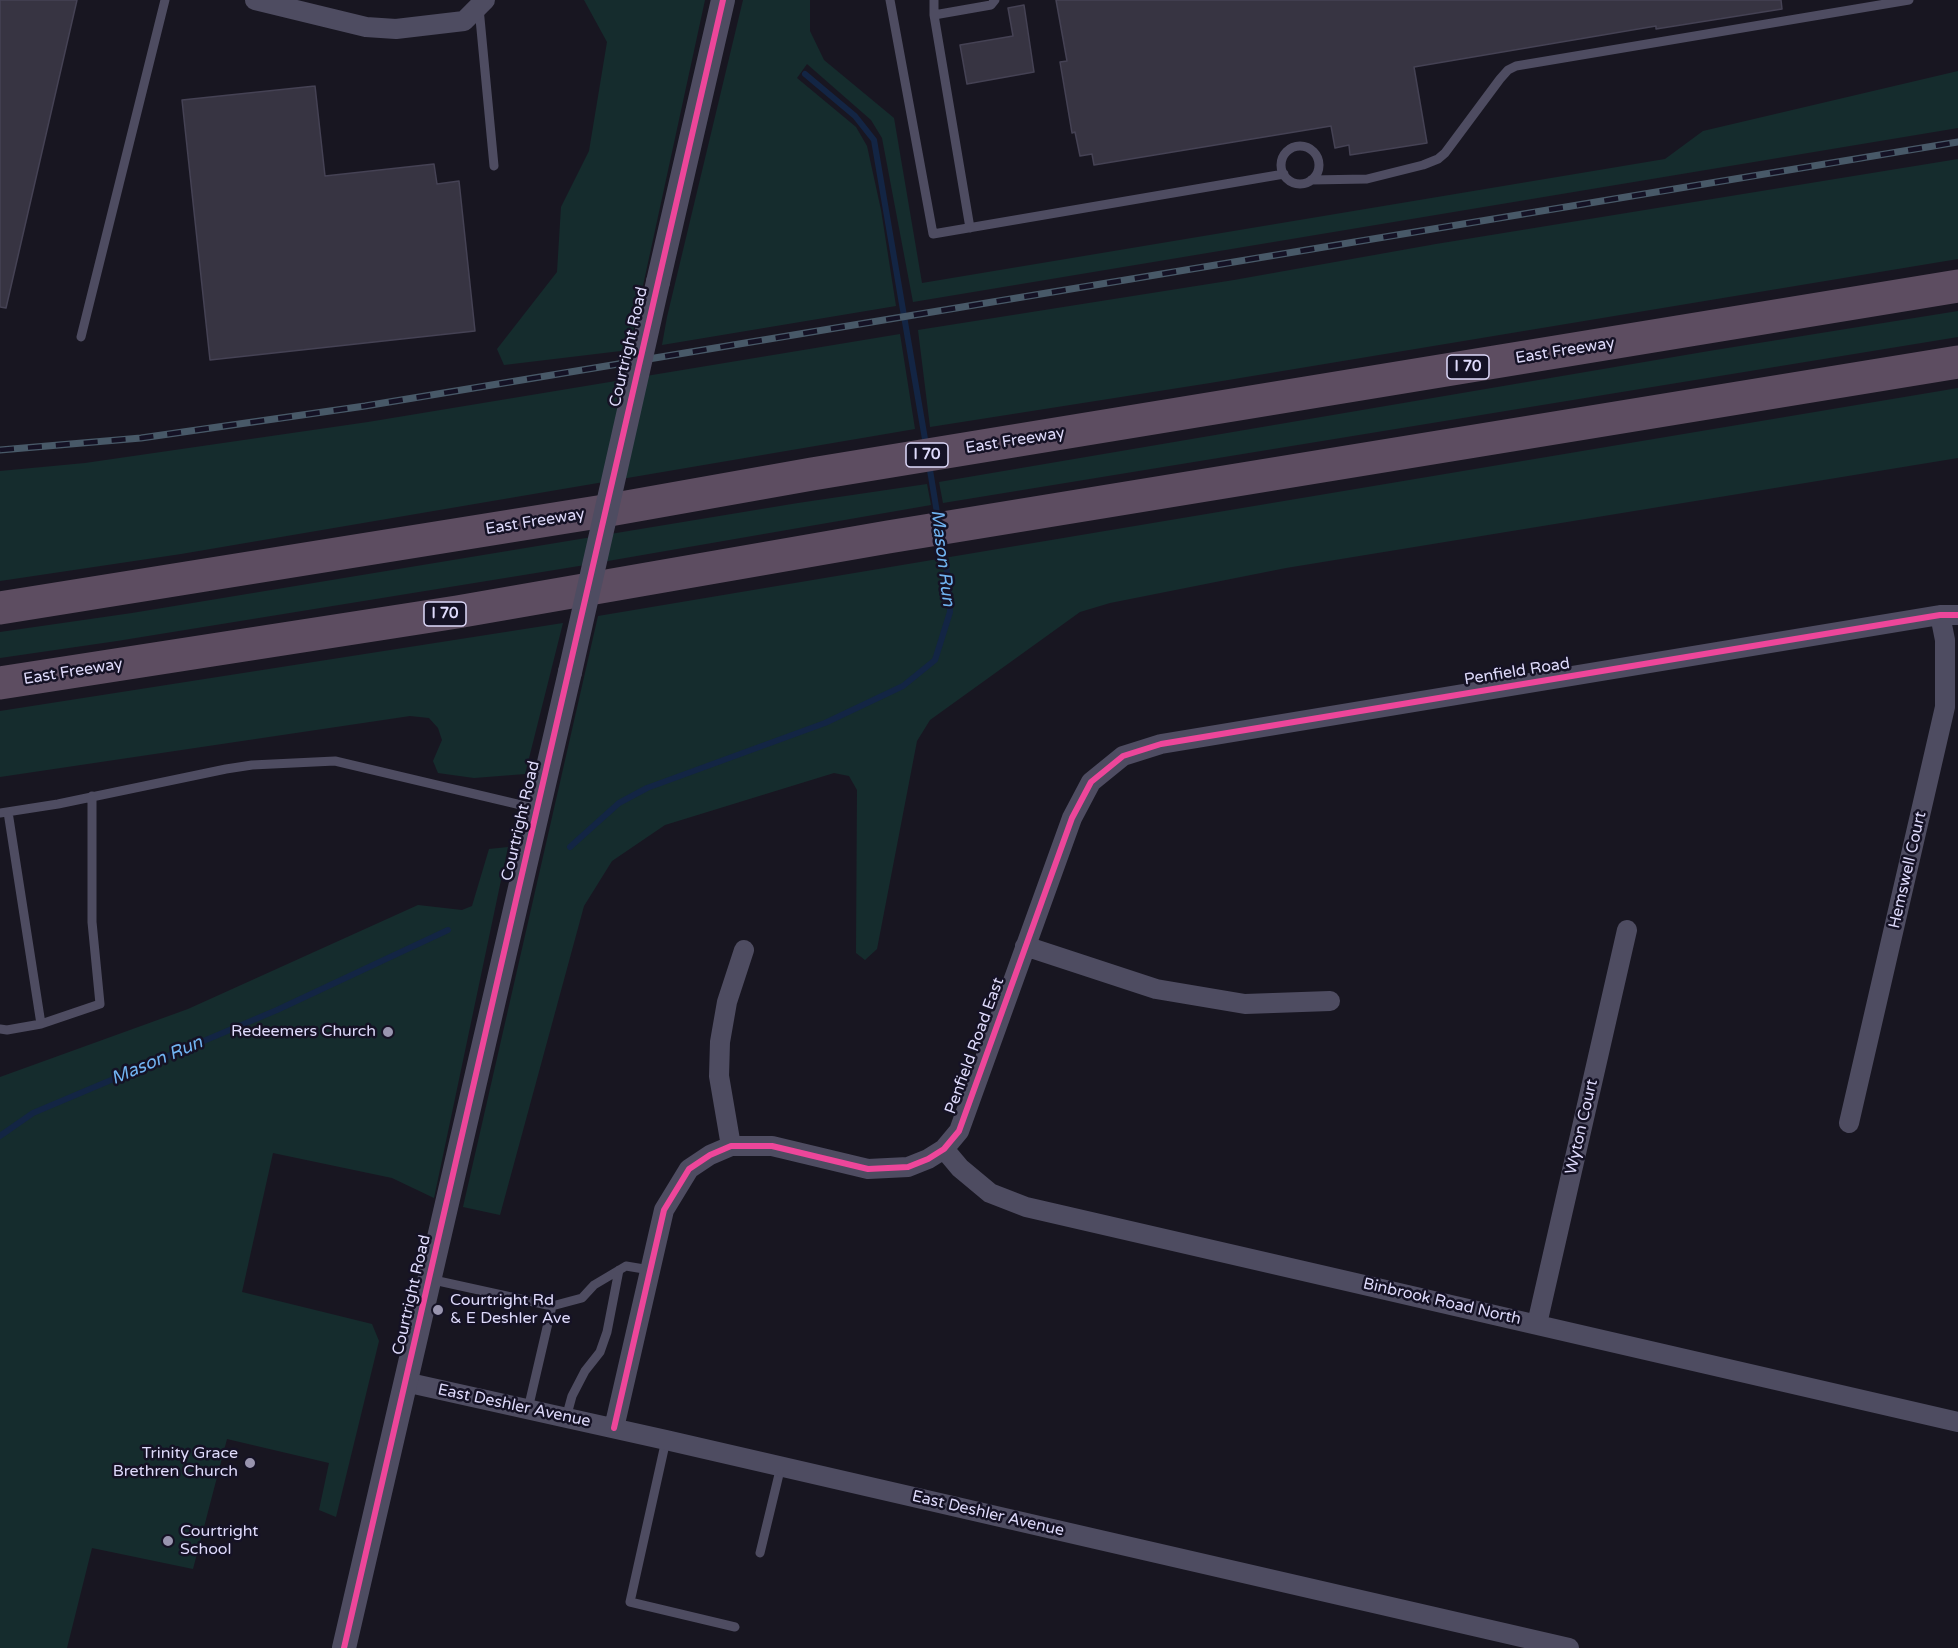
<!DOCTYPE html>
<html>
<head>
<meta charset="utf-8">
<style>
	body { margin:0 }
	canvas { display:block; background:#181621 }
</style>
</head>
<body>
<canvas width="1958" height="1648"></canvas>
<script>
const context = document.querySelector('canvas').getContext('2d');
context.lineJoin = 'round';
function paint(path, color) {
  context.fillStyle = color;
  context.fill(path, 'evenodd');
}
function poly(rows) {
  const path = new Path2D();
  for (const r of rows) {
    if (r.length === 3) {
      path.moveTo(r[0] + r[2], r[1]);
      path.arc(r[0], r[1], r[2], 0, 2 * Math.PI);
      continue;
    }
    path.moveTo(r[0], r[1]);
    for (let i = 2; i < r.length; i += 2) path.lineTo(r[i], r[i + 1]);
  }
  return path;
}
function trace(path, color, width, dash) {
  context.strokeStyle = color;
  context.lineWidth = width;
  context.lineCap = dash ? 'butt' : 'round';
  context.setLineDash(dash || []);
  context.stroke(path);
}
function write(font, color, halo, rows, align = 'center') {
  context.font = font + ' "Varela Round",sans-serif';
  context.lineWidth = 5;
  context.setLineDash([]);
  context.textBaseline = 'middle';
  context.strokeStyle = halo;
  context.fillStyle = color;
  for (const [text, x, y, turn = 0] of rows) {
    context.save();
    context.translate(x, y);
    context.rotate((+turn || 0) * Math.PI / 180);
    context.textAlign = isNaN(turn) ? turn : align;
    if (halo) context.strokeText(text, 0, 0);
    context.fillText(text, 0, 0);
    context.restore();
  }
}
const green = poly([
	[584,0,705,0,629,350,504,365,497,349,557,272,561,207,589,151,607,42],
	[743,0,810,0,810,31,824,60,894,118,922,283,1665,159,1703,131,1958,71,1958,128,913,302,882,138,871,120,807,64,797,78,856,127,867,146,881,210,896,306,662,345,667,317],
	[1958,159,1958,259,1210,383,930,427,918,330,1234,280,1436,244],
	[1958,311,1958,337,943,503,939,482,1709,351],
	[900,334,915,429,181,554,0,581,0,471,85,463,368,422],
	[1958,388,1958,458,1286,568,1110,603,1080,612,930,720,917,741,877,949,865,960,856,953,857,790,849,776,834,773,665,825,612,861,584,906,500,1215,463,1207,598,616],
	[927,484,931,505,579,566,117,641,0,658,0,632,132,613,798,503],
	[563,623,525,774,474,778,438,773,433,761,442,740,438,728,429,718,410,716,0,777,0,711],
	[508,847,434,1198,392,1178,273,1153,242,1292,372,1324,379,1341,336,1517,319,1510,329,1463,227,1439,193,1569,92,1548,67,1648,0,1648,0,1077,188,1009,418,905,462,910,472,906,489,849]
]);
const stream = poly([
	[805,74,855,116,874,140,926,445],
	[929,464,938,519],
	[570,847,619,803,647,788,825,723,903,686,935,660,950,612,948,578,941,538],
	[0,1136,33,1113,277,1010,448,930]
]);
const building = poly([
	[0,0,77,0,6,308,0,307,0,0],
	[1056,0,1781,0,1782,9,1656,29,1656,26,1414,67,1427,143,1350,155,1349,145,1335,148,1331,126,1094,165,1092,154,1080,156,1075,132,1072,133,1060,62,1067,61,1056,0],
	[1024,5,1034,72,967,84,960,45,1013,36,1008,8,1024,5],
	[315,86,325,176,434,164,437,184,459,181,475,331,210,360,182,100,315,86]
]);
const service = poly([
	[890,0,933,234,1284,174],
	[934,0,934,15],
	[479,8,494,166],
	[1300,165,19],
	[1311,180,1367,179,1423,165,1438,159,1445,153,1500,79,1508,70,1516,66,1909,0],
	[970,228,934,15,991,5,995,0],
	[81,337,165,0],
	[8,812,41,1024],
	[0,813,58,804,226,769,252,765,335,761,538,809],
	[0,1029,7,1030,41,1024,100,1004,92,922,92,796],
	[429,1279,552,1306,528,1409],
	[552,1306,582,1298,594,1285,626,1266,650,1270],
	[566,1418,572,1396,585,1371,600,1352,607,1332,619,1270],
	[666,1440,630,1602,735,1627],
	[760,1553,781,1466]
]);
const minor = poly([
	[255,0,366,27,396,29,464,21,485,0],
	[1025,946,1156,989,1245,1004,1330,1001],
	[1849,1123,1945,707,1945,640,1940,615],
	[731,1146,719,1076,720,1042,727,1002,744,950],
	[944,1149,960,1168,990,1193,1026,1207,1958,1422],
	[1537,1324,1627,930],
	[405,1382,666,1440,1569,1648],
	[614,1428,664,1210,689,1169,710,1155,731,1146,772,1146,868,1169,908,1167,928,1159,944,1149,959,1131,1072,818,1091,782,1123,756,1161,744,1940,615,1958,615]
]);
const tertiary = poly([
	[658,282,723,0],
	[344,1648,570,672]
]);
const motorway = poly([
	[0,608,604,511,812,474,1958,286],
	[0,683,457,612,888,537,1958,362]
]);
const rail = poly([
	[0,450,141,438,365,406,1958,142]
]);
const tertiaryBridge = poly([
	[570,672,658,282]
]);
const cycleway = poly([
	[614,1428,664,1210,689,1169,710,1155,731,1146,772,1146,868,1169,908,1167,928,1159,944,1149,959,1131,1072,818,1091,782,1123,756,1161,744,1940,615,1958,615],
	[344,1648,723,0]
]);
const markers = [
	[388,1032,6,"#9995af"],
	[438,1310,6,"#9995af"],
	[250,1463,6,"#9995af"],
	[168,1541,6,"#9995af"]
];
const shields = [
	[1468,367,42],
	[927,455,42],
	[445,614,42]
];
const shieldNames = [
	["I 70",1468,367],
	["I 70",927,455],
	["I 70",445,614]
];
const streetNames = [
	["Courtright Road",629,347,-77],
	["East Freeway",1565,351,-9],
	["East Freeway",1015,441,-9],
	["East Freeway",535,522,-9],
	["East Freeway",73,672,-9],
	["Penfield Road",1517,672,-9],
	["Courtright Road",521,821,-77],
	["Hemswell Court",1908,870,-77],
	["Penfield Road East",975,1046,-70],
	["Wyton Court",1582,1127,-77],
	["Courtright Road",412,1295,-77],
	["Binbrook Road North",1442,1302,13],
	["East Deshler Avenue",514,1406,12],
	["East Deshler Avenue",988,1514,13]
];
const poiNames = [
	["Redeemers Church",376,1032],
	["Courtright Rd",450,1301,"left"],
	["& E Deshler Ave",450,1319,"left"],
	["Trinity Grace",238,1454],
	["Brethren Church",238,1472],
	["Courtright",180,1532,"left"],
	["School",180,1550,"left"]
];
const waterNames = [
	["Mason Run",942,558,83],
	["Mason Run",157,1061,-23]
];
paint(green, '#152c2d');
trace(stream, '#132544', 6);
paint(building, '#373442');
trace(building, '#454254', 1.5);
trace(service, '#4e4c61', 9);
trace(minor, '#4e4c61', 20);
trace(tertiary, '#4e4c61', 24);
trace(motorway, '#5d4d61', 33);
trace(rail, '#485968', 7);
trace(rail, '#151225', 4.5, [14]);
trace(tertiaryBridge, '#4e4c61', 24);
trace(cycleway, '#ed469a', 6);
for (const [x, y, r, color] of markers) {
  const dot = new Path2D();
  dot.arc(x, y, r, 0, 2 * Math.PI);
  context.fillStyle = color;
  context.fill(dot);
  trace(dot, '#151225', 2);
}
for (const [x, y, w] of shields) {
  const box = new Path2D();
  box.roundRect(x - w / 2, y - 12, w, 24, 4.5);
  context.fillStyle = '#151225';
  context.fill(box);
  trace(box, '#dedafb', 1.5);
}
write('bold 15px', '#dedafb', null, shieldNames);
write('16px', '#dedafb', '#151225', streetNames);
write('16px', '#dedafb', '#151225', poiNames, 'right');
write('italic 18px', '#71b4f2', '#151225', waterNames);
</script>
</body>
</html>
